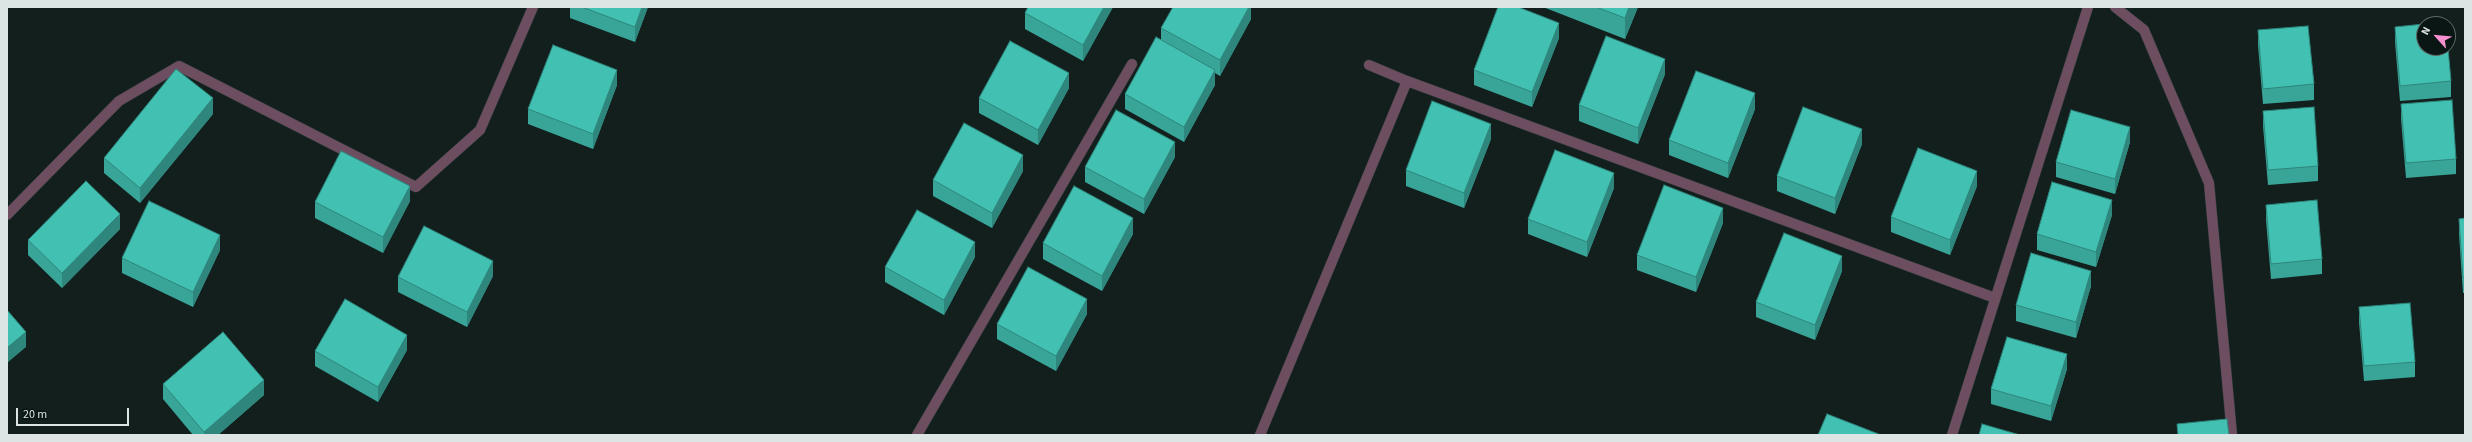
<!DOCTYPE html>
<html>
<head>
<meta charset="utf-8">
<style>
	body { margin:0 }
	#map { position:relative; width:2472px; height:442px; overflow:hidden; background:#131f1d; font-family:"Source Sans 3",sans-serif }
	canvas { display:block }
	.frame { position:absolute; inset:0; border:8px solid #dde5e4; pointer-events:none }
	.north { position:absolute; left:2416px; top:16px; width:40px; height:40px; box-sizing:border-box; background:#0a1614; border:1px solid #5e6967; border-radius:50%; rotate:297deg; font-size:11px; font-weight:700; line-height:16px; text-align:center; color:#dde5e4 }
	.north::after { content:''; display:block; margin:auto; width:14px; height:18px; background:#f690cf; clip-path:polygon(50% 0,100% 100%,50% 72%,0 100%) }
	.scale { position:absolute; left:16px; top:408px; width:113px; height:18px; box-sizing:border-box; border:2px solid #dde5e4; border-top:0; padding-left:5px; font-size:12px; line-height:14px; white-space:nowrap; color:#dde5e4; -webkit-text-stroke:3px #0a1614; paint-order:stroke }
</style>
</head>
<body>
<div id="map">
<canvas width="2472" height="442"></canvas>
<div class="frame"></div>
<div class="north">N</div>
<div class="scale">20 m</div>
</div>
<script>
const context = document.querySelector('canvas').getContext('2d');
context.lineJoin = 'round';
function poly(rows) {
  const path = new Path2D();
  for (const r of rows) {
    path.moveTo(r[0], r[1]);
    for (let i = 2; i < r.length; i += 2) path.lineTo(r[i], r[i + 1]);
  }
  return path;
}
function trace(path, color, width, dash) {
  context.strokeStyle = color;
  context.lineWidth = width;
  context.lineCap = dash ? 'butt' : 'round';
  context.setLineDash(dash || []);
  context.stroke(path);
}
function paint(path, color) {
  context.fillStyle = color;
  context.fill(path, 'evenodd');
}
const minor = poly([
	[2115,7,2144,30,2209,183,2232,435],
	[1407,81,1995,298],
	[7,215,119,101,179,66,416,187,480,130,533,7],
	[917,435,1132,64],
	[1260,435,1407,81,1369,65],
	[1952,435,2088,7]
]);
const wall = poly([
	[570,7,648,7,635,42,570,18],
	[1113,7,1083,61,1025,29,1025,13],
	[1251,7,1251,19,1220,76,1215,73,1215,85,1184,142,1125,109,1125,94,1161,40,1161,28],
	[1543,7,1638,7,1625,39],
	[2395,27,2451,81,2451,97,2400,101,2395,42],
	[2258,30,2314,84,2314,100,2263,104,2258,45],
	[1559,38,1532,107,1474,85,1474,70],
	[1665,74,1638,144,1579,121,1579,105],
	[617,85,593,149,528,124,528,109],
	[1069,88,1038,145,979,113,979,98],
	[2401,104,2456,159,2456,174,2406,178,2401,119],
	[1755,109,1728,178,1669,155,1669,140],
	[2263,111,2318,166,2318,181,2268,185,2263,126],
	[213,114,140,203,104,173,104,158],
	[1491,139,1464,208,1406,186,1406,170],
	[2130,142,2115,194,2056,177,2056,162],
	[1862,144,1835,214,1777,191,1777,176],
	[1175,157,1144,214,1085,182,1085,167],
	[1023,171,992,228,933,196,933,180],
	[1977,186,1950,255,1891,232,1891,217],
	[1614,188,1587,257,1528,234,1528,219],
	[410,201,383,253,315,218,315,202],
	[2266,205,2322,259,2322,274,2271,279,2266,220],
	[2112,215,2096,267,2037,250,2037,234],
	[2465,218,2465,293,2463,293,2459,234,2459,219],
	[1723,223,1696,292,1637,270,1637,255],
	[120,229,62,288,28,255,28,240],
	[1133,234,1102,291,1043,259,1043,243],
	[220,250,193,307,122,273,122,258],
	[975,257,944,315,885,282,885,267],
	[1842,271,1815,340,1756,317,1756,302],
	[493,276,467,327,398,292,398,277],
	[2091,286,2076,338,2016,321,2016,305],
	[2359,307,2415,362,2415,377,2364,381,2359,322],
	[1087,314,1056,371,997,339,997,324],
	[407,350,378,402,315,366,315,351],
	[2067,369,2051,421,1991,404,1991,389],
	[163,384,264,395,218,435,193,435,163,399]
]);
const shadedWall = poly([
	[642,7,648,7,635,42,635,27],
	[1104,7,1113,7,1083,61,1083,45],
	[1249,7,1251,7,1251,19,1220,76,1220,60],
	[1629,7,1638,7,1625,39,1625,18],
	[1559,23,1559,38,1532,107,1532,92],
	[1665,59,1665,74,1638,144,1638,128],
	[617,70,617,85,593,149,593,134],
	[1215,70,1215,85,1184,142,1184,127],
	[1069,73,1069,88,1038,145,1038,130],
	[1755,93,1755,109,1728,178,1728,163],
	[213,98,213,114,140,203,140,188],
	[1491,124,1491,139,1464,208,1464,193],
	[2130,127,2130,142,2115,194,2115,179],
	[1862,129,1862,144,1835,214,1835,198],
	[1175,142,1175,157,1144,214,1144,199],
	[1023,155,1023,171,992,228,992,213],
	[1977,171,1977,186,1950,255,1950,240],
	[1614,173,1614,188,1587,257,1587,242],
	[410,186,410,201,383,253,383,237],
	[2112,200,2112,215,2096,267,2096,252],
	[1723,208,1723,223,1696,292,1696,277],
	[120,214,120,229,62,288,62,273],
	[1133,218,1133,234,1102,291,1102,276],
	[220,235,220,250,193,307,193,292],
	[975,242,975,257,944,315,944,300],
	[1842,256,1842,271,1815,340,1815,325],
	[493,261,493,276,467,327,467,312],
	[2091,271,2091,286,2076,338,2076,322],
	[1087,299,1087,314,1056,371,1056,356],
	[26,332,26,347,7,363,7,348],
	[407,335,407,350,378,402,378,387],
	[2067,354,2067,369,2051,421,2051,406],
	[264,380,264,395,218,435,204,435,204,432]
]);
const building = poly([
	[582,7,642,7,635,27,582,7],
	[1028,7,1104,7,1083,45,1025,13,1028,7],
	[1173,7,1249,7,1220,60,1161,28,1173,7],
	[1498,7,1518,7,1559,23,1532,92,1474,70,1498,7],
	[1596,7,1629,7,1625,18,1596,7],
	[2446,22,2446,24,2427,24,2446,22],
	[2424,24,2424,48,2448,48,2451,81,2400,86,2395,27,2424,24],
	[2308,26,2314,84,2263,89,2258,30,2308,26],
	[1606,36,1665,59,1638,128,1579,105,1606,36],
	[1156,37,1215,70,1184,127,1125,94,1156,37],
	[1010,41,1069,73,1038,130,979,98,1010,41],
	[553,45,617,70,593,134,528,109,553,45],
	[176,69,213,98,140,188,104,158,176,69],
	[1696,71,1755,93,1728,163,1669,140,1696,71],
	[2452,100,2456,159,2406,163,2401,104,2452,100],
	[1432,101,1491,124,1464,193,1406,170,1432,101],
	[1803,107,1862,129,1835,198,1777,176,1803,107],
	[2314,107,2318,166,2268,170,2263,111,2314,107],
	[1116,110,1175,142,1144,199,1085,167,1116,110],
	[2071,110,2130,127,2115,179,2056,162,2071,110],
	[964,123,1023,155,992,213,933,180,964,123],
	[1918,148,1977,171,1950,240,1891,217,1918,148],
	[1555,150,1614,173,1587,242,1528,219,1555,150],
	[341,151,410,186,383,237,315,202,341,151],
	[86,181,120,214,62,273,28,240,86,181],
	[2052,182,2112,200,2096,252,2037,234,2052,182],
	[1664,185,1723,208,1696,277,1637,255,1664,185],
	[1074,186,1133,218,1102,276,1043,243,1074,186],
	[2317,200,2322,259,2271,264,2266,205,2317,200],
	[149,201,220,235,193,292,122,258,149,201],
	[917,210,975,242,944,300,885,267,917,210],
	[2465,218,2465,277,2463,278,2459,219,2465,218],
	[424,226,493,261,467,312,398,277,424,226],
	[1784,233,1842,256,1815,325,1756,302,1784,233],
	[2031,253,2091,271,2076,322,2016,305,2031,253],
	[1028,267,1087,299,1056,356,997,324,1028,267],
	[345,299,407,335,378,387,315,351,345,299],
	[2410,303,2415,362,2364,366,2359,307,2410,303],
	[7,310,26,332,7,348,7,310],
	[223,332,264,380,204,432,163,384,223,332],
	[2007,337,2067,354,2051,406,1991,389,2007,337],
	[1827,414,1881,435,1818,435,1827,414],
	[2227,419,2229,435,2178,435,2177,424,2227,419],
	[1982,424,2020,435,1979,435,1982,424]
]);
trace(minor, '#2f3b39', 11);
trace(minor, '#6d4e60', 10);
paint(wall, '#39a598');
paint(shadedWall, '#2e867c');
paint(building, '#42c0b1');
trace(building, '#2e867c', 1);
</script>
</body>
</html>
